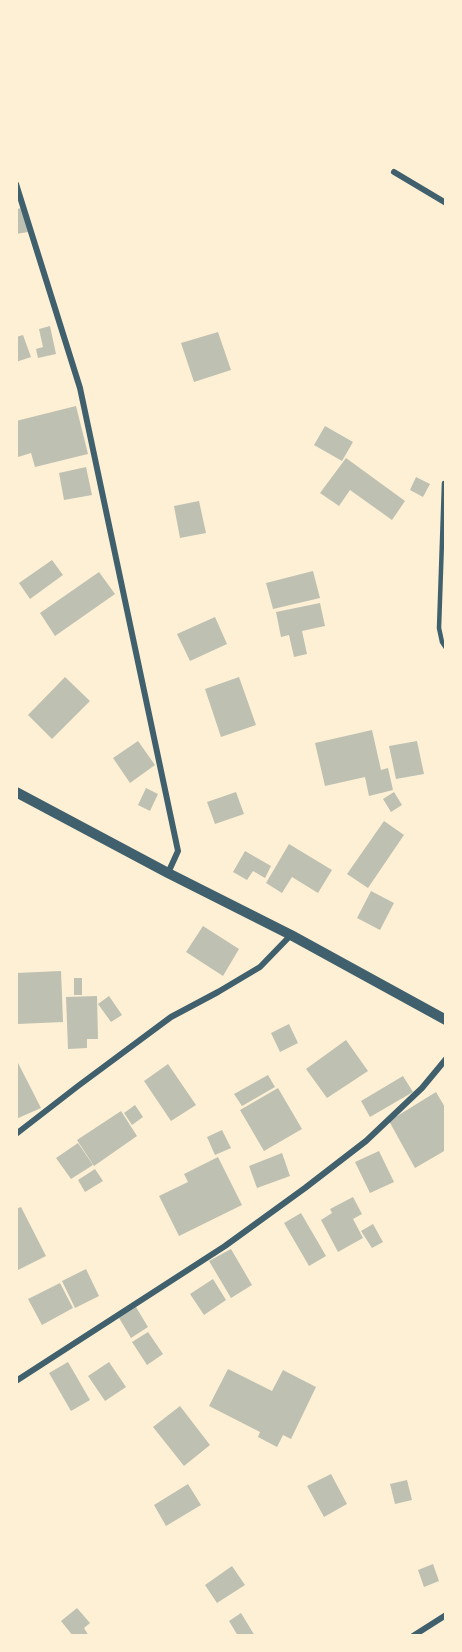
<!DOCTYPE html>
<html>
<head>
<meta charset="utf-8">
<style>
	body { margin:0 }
	#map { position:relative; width:462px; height:1652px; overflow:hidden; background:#fdf0d5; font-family:Figtree,sans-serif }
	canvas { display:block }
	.frame { position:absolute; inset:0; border:18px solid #fdf0d5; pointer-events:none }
</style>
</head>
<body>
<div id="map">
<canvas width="462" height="1652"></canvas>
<div class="frame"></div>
</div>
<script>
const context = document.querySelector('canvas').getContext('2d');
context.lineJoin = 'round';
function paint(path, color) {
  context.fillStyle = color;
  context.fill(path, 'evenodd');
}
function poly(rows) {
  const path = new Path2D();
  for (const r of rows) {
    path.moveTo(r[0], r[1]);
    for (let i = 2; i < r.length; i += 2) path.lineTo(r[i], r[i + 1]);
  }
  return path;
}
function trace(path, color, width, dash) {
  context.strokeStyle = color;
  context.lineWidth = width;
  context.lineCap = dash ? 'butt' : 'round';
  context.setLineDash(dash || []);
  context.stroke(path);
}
const building = poly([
	[23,208,28,232,16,234,16,209],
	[50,326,56,354,38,358,36,349,43,347,39,329],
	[218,332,231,370,194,382,181,343],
	[23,335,31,357,16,362,16,337],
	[76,406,88,454,35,467,31,453,18,457,16,421],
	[325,426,353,442,342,461,314,445],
	[346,458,405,501,392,520,350,490,339,506,320,493],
	[86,467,92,495,64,500,59,473],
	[416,477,430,484,423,497,410,490],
	[199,501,206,533,180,538,174,506],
	[52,560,63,575,30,599,19,583],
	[313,571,320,598,273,609,266,583],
	[99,572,115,594,55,636,40,613],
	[320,603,325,626,302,631,307,654,294,657,289,635,281,637,276,612],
	[215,617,227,644,190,661,177,634],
	[65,677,90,701,52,739,28,715],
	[239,677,256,725,221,737,205,689],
	[372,730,381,770,388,768,393,790,369,796,365,777,325,786,315,743],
	[138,741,155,765,130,783,113,758],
	[417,741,424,774,396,779,389,746],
	[146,788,158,794,150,811,138,805],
	[236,792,244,814,215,824,207,802],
	[394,792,402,805,391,812,383,799],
	[384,821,404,835,368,888,347,874],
	[289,844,332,870,318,893,292,877,282,893,266,883],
	[245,851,271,866,265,878,253,871,247,880,233,872],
	[371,891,394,903,380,930,357,918],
	[203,926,239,949,223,976,186,952],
	[61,971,63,1022,18,1024,16,973],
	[74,978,82,978,82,995,74,995],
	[97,996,98,1039,87,1039,87,1048,68,1049,66,997],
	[109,996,122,1015,111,1022,98,1004],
	[289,1024,298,1043,280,1052,271,1033],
	[346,1040,368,1071,327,1098,306,1069],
	[16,1059,41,1108,16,1119],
	[168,1064,196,1105,171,1121,144,1081],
	[268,1075,275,1087,242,1106,234,1094],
	[403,1076,413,1092,370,1117,361,1101],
	[278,1088,302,1129,264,1151,240,1110],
	[436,1092,446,1109,446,1150,415,1168,389,1121],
	[135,1105,143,1117,132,1125,124,1113],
	[121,1111,137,1136,94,1166,77,1140],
	[222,1130,231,1148,215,1155,207,1137],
	[78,1143,93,1165,71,1179,56,1158],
	[379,1151,394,1182,370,1193,355,1162],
	[282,1153,290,1176,257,1188,249,1166],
	[218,1157,242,1205,179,1236,159,1196,188,1182,184,1174],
	[95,1169,103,1181,85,1192,78,1180],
	[353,1197,362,1214,353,1219,363,1238,338,1252,321,1220,332,1213,330,1209],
	[21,1207,46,1256,16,1271,16,1209],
	[301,1213,326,1256,309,1266,284,1223],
	[373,1224,383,1242,372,1248,361,1231],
	[231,1249,252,1285,231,1298,209,1261],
	[86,1269,99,1296,75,1308,62,1281],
	[213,1279,226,1300,204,1315,190,1294],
	[60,1283,73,1308,42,1325,28,1299],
	[136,1307,148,1327,131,1338,119,1318],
	[148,1332,163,1354,147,1365,132,1342],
	[68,1362,90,1400,71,1411,49,1373],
	[109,1362,126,1387,105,1401,88,1376],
	[228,1369,272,1391,283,1370,316,1387,291,1439,283,1435,277,1447,258,1437,260,1432,209,1406],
	[180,1406,210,1445,184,1466,153,1427],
	[331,1474,347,1504,324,1517,307,1486],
	[407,1480,412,1500,395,1504,390,1484],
	[188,1484,201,1505,166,1526,154,1505],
	[433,1564,439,1581,424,1587,418,1570],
	[232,1566,245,1585,217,1603,205,1585],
	[77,1608,90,1623,84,1628,89,1636,73,1636,61,1621],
	[241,1613,255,1636,238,1636,229,1621]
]);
const service = poly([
	[444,483,439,628,442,642,446,648]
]);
const minor = poly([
	[394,172,446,203],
	[16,184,80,388,178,851,168,873],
	[16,1134,78,1086,171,1017,218,992,260,967,291,935],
	[16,1381,225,1246,305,1188,366,1141,422,1088,446,1059],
	[413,1636,446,1615]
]);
const tertiary = poly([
	[16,792,168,873,291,935,446,1020]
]);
paint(building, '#bec0b2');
trace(service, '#3f606c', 4.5);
trace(minor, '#3f606c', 6);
trace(tertiary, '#3f606c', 10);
</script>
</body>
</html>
